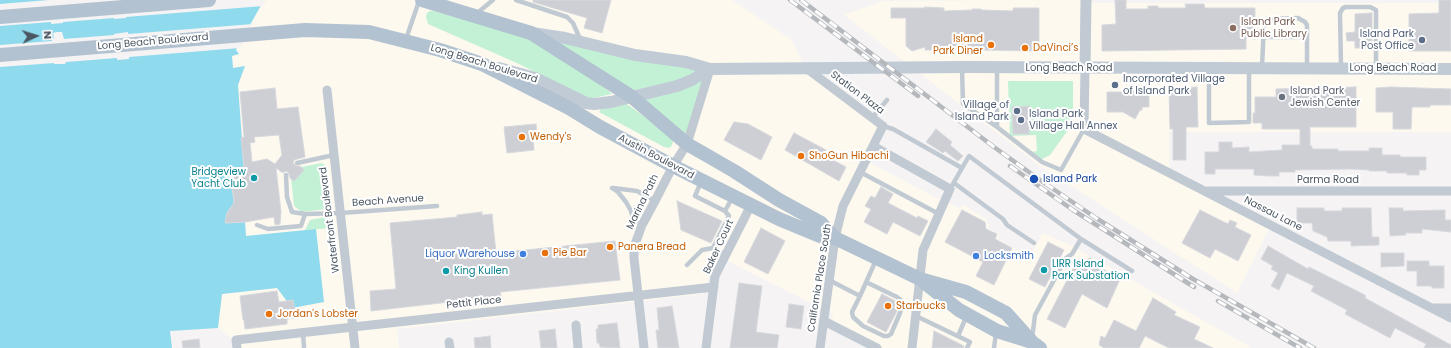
<!DOCTYPE html>
<html>
<head>
<meta charset="utf-8">
<style>
	body { margin:0 }
	#map { position:relative; width:1451px; height:348px; overflow:hidden; background:#f5f3f3; font-family:Poppins,sans-serif }
	canvas { display:block }
	.north { position:absolute; left:16px; top:16px; width:40px; height:40px; -webkit-text-stroke:3px #fff; paint-order:stroke; rotate:86deg; font-size:11px; font-weight:700; line-height:16px; text-align:center; color:#4a5661 }
	.north::after { content:''; display:block; margin:auto; width:14px; height:18px; background:#4a5661; clip-path:polygon(50% 0,100% 100%,50% 72%,0 100%) }
</style>
</head>
<body>
<div id="map">
<canvas width="1451" height="348"></canvas>
<div class="north">N</div>
</div>
<script>
const context = document.querySelector('canvas').getContext('2d');
context.lineJoin = 'round';
function paint(path, color) {
  context.fillStyle = color;
  context.fill(path, 'evenodd');
}
function poly(rows) {
  const path = new Path2D();
  for (const r of rows) {
    path.moveTo(r[0], r[1]);
    for (let i = 2; i < r.length; i += 2) path.lineTo(r[i], r[i + 1]);
  }
  return path;
}
function trace(path, color, width, dash) {
  context.strokeStyle = color;
  context.lineWidth = width;
  context.lineCap = dash ? 'butt' : 'round';
  context.setLineDash(dash || []);
  context.stroke(path);
}
function write(font, color, halo, rows, align = 'center') {
  context.font = font + ' Poppins,sans-serif';
  context.lineWidth = 4;
  context.setLineDash([]);
  context.textBaseline = 'middle';
  context.strokeStyle = halo;
  context.fillStyle = color;
  for (const [text, x, y, turn = 0] of rows) {
    context.save();
    context.translate(x, y);
    context.rotate((+turn || 0) * Math.PI / 180);
    context.textAlign = isNaN(turn) ? turn : align;
    if (halo) context.strokeText(text, 0, 0);
    context.fillText(text, 0, 0);
    context.restore();
  }
}
const commercial = poly([
	[264,0,732,0,792,40,806,70,881,127,865,160,935,197,960,208,962,204,987,220,989,229,999,234,998,239,1029,257,1043,233,1070,245,1252,348,883,348,832,322,833,314,716,255,703,294,397,329,399,348,240,348,239,345,218,328,221,294,277,288,292,308,324,302,316,229,246,236,225,223,227,213,234,202,230,169,244,167,238,85,245,66,233,68,232,56],
	[1030,0,1087,0,1088,3,1451,3,1451,132,1169,132,1170,176,1269,229,1237,293,1040,166,844,15,883,1]
]);
const green = poly([
	[430,11,434,11,519,35,548,48,581,68,612,94,593,98,584,97,519,64,428,24,426,17,427,13],
	[545,37,703,69,691,77,633,91],
	[706,75,685,140,637,98],
	[1008,81,1073,81,1073,123,1050,155,1040,160,1031,152,1037,151,1036,135,1010,136],
	[624,102,671,136,673,142,671,147,669,148,664,147,599,112,602,107],
	[322,163,327,167,331,203,327,209,302,212,294,206,291,178,301,167],
	[326,217,333,221,333,228,305,230,310,220]
]);
const water = poly([
	[0,0,264,0,236,50,239,54,232,56,233,68,245,66,238,85,244,167,230,169,234,203,227,213,225,223,245,222,246,236,316,229,324,302,292,308,277,288,222,294,218,328,170,331,172,348,0,348]
]);
const pier = poly([
	[49,0,266,0,263,6,126,17,126,18,114,19,114,18,63,22,63,23,51,24,51,22,0,26,0,4],
	[253,24,240,48,129,57,129,59,117,60,117,58,66,62,65,64,54,64,54,63,0,67,0,45,52,41,52,39,54,38,53,33,57,32,62,32,64,39,114,35,114,34,128,32,128,34]
]);
const building = poly([
	[533,0,611,0,602,33,584,28,587,18,533,2,533,0],
	[1115,0,1126,0,1126,9,1148,9,1148,6,1158,6,1158,8,1186,8,1185,4,1204,4,1205,8,1255,8,1255,39,1246,38,1246,49,1102,51,1102,25,1116,24,1115,0],
	[1439,0,1451,0,1451,51,1409,51,1409,14,1439,13,1439,0],
	[925,7,944,8,944,11,972,10,972,9,981,9,982,10,1013,11,1013,8,1039,8,1039,51,981,50,982,47,963,47,963,50,925,50,925,47,912,51,906,46,906,18,891,18,891,8,925,8,925,7],
	[1372,13,1372,48,1355,48,1355,41,1347,41,1346,33,1355,32,1355,14,1372,13],
	[1197,87,1198,127,1186,127,1186,160,1173,160,1173,129,1170,129,1169,88,1197,87],
	[1356,87,1356,127,1310,127,1310,146,1312,146,1312,149,1338,149,1338,151,1369,151,1369,148,1382,148,1382,155,1400,155,1400,157,1426,157,1426,170,1419,170,1419,175,1407,175,1407,173,1387,173,1387,171,1369,171,1369,170,1349,169,1295,170,1295,172,1279,172,1279,176,1268,176,1254,175,1254,169,1215,169,1215,174,1205,174,1205,152,1219,152,1219,142,1232,142,1232,148,1249,147,1249,152,1282,150,1282,145,1300,145,1300,129,1262,129,1262,123,1253,123,1253,113,1255,113,1255,97,1276,97,1276,89,1356,87],
	[1391,87,1451,89,1451,105,1430,105,1430,107,1412,107,1411,129,1393,129,1393,112,1376,112,1376,88,1391,87],
	[275,88,277,109,298,107,305,157,294,160,293,163,296,166,300,166,304,170,294,181,290,178,288,172,285,171,283,173,276,168,281,212,280,224,275,225,274,217,245,222,225,223,227,213,234,203,230,169,244,167,241,138,244,137,240,92,275,88],
	[279,135,282,155,275,164,267,159,252,162,250,143,255,142,254,137,279,135],
	[1123,90,1142,90,1142,95,1149,95,1149,107,1142,107,1142,110,1140,110,1135,119,1123,112,1107,112,1107,92,1123,92,1123,90],
	[1029,106,1029,134,1013,134,1012,107,1029,106],
	[734,122,748,124,772,137,761,160,724,140,734,122],
	[536,124,537,137,533,138,534,150,507,153,504,127,536,124],
	[936,129,952,142,950,145,963,156,958,161,945,151,943,153,926,142,936,129],
	[794,133,826,150,823,155,846,167,839,181,785,150,794,133],
	[881,187,893,194,888,203,917,218,918,216,928,221,920,236,893,222,887,234,864,222,871,209,865,206,871,196,875,198,881,187],
	[677,201,722,221,711,243,681,230,677,201],
	[1297,208,1324,208,1324,211,1342,211,1342,208,1371,208,1372,237,1379,237,1379,245,1351,246,1351,241,1328,241,1327,237,1313,231,1312,223,1297,223,1297,208],
	[1389,208,1403,208,1403,211,1445,210,1445,220,1451,220,1451,232,1422,229,1422,233,1405,233,1406,235,1390,236,1389,208],
	[962,210,985,222,986,229,997,234,995,239,1012,248,994,285,976,276,983,262,945,242,962,210],
	[1200,210,1228,224,1230,220,1237,223,1235,227,1251,235,1238,261,1215,249,1210,258,1182,243,1200,210],
	[482,212,482,215,492,214,496,253,615,241,620,280,500,292,501,296,371,311,370,291,396,289,390,223,457,217,457,215,482,212],
	[761,228,785,241,768,274,744,262,761,228],
	[1048,242,1064,250,1045,287,1029,279,1048,242],
	[1268,246,1308,269,1309,267,1363,294,1366,296,1365,298,1451,345,1451,348,1424,348,1426,344,1395,328,1390,338,1345,314,1347,310,1311,291,1314,286,1287,273,1279,290,1271,286,1278,273,1271,269,1273,266,1261,259,1268,246],
	[1381,253,1404,253,1404,266,1381,267,1381,253],
	[1089,258,1097,262,1096,265,1120,279,1107,308,1082,294,1065,328,1047,319,1076,263,1085,267,1089,258],
	[1407,261,1429,261,1429,266,1444,266,1444,288,1432,288,1432,286,1417,286,1417,271,1407,271,1407,261],
	[739,283,762,286,756,332,779,335,777,348,730,348,739,283],
	[277,291,279,302,293,300,296,318,287,319,287,324,245,329,244,320,243,320,240,296,277,291],
	[882,294,899,303,897,311,886,332,867,322,882,294],
	[1153,298,1176,312,1174,315,1200,327,1194,339,1213,348,1169,348,1145,336,1139,348,1104,348,1099,345,1101,336,1105,338,1114,320,1136,331,1153,298],
	[789,304,804,306,801,329,786,327,789,304],
	[672,306,679,348,658,348,656,330,659,330,657,308,672,306],
	[617,323,620,348,600,347,599,343,597,343,596,329,598,329,598,325,617,323],
	[555,329,557,348,541,348,539,331,555,329],
	[934,331,964,346,963,348,932,348,934,331],
	[490,336,491,348,475,348,474,338,490,336],
	[199,339,200,348,183,348,182,341,199,339]
]);
const service = poly([
	[516,0,567,17,573,23,580,39],
	[476,14,493,0],
	[1263,37,1307,37],
	[406,39,419,1],
	[1262,67,1264,24,1268,20,1274,19,1298,18,1305,22,1307,25,1307,67],
	[962,68,963,104,997,127,997,68],
	[1209,68,1209,123,1249,122,1249,68],
	[1341,68,1340,13,1343,8,1346,7,1370,7,1376,10,1376,68],
	[872,118,887,100],
	[883,126,893,129,962,168],
	[997,127,1042,162,1061,170,1084,129],
	[297,163,334,155],
	[860,172,939,214],
	[286,175,287,197,292,212,305,214,341,213,437,206],
	[954,183,1003,219,1007,225,1034,243],
	[612,188,618,192,626,202,631,211,634,221,642,225],
	[613,188,637,191,655,201],
	[950,189,969,156,1081,239],
	[725,211,732,198],
	[257,225,268,229,301,226,305,214],
	[713,248,726,255],
	[687,265,702,250,713,248,729,216,725,211,695,196,701,182],
	[829,280,860,296,876,260],
	[860,296,852,312,853,317,863,326,884,336,888,336,891,334,900,313,903,302,897,297,866,282],
	[916,316,970,342,967,348],
	[303,333,304,348],
	[958,336,967,315],
	[1032,339,1035,315,1066,258,1072,254,1081,239,1132,271],
	[994,348,996,333]
]);
const minor = poly([
	[806,68,883,126,873,146,950,189,923,250,912,348],
	[1085,68,1084,129,1451,318],
	[327,90,355,348],
	[1208,191,1451,191],
	[1433,308,1451,308],
	[824,321,877,348],
	[576,325,578,348],
	[449,342,450,348],
	[237,348,236,340,714,287],
	[644,348,634,258,634,247,642,225,655,201,673,166,687,144,710,69],
	[706,348,715,276,751,205],
	[820,348,835,238,843,206,873,146]
]);
const tertiary = poly([
	[1085,68,1086,0]
]);
const secondary = poly([
	[532,33,565,38,635,55,686,62,710,69,967,67,1451,69],
	[499,68,535,78,586,103,594,104,611,102,677,86,692,80,710,69]
]);
const primary = poly([
	[422,0,531,33,632,97,687,144,734,171,779,200,821,223,835,238,920,279,966,292,1006,313,1032,342,1040,348],
	[0,17,209,0],
	[0,55,305,30,369,32,440,50,482,64,569,108,600,127,673,166,779,219,820,236,835,238],
	[925,283,959,310,997,331,1032,342]
]);
const rail = poly([
	[790,0,918,96],
	[801,0,994,147,1040,180,1096,218,1193,279,1314,348],
	[1010,166,1073,210,1194,287],
	[1218,301,1300,348]
]);
const markers = [
	[1233,28,4,"#8d6e63"],
	[1422,40,4,"#5c6f8a"],
	[991,45,4,"#e8710a"],
	[1025,48,4,"#e8710a"],
	[1115,85,4,"#5c6f8a"],
	[1282,97,4,"#6b7280"],
	[1017,111,4,"#5c6f8a"],
	[1021,120,4,"#5c6f8a"],
	[522,137,4,"#e8710a"],
	[801,156,4,"#e8710a"],
	[254,178,4,"#0f9aa8"],
	[1034,179,5,"#1a4fb4"],
	[610,247,4,"#e8710a"],
	[545,253,4,"#e8710a"],
	[523,254,4,"#3f7fe0"],
	[976,256,4,"#3f7fe0"],
	[1044,270,4,"#0f9aa8"],
	[446,271,4,"#0f9aa8"],
	[888,306,4,"#e8710a"],
	[269,314,4,"#e8710a"]
];
const educationNames = [
	["Island Park",1241,22],
	["Public Library",1241,34]
];
const serviceNames = [
	["Island Park",1414,34],
	["Post Office",1414,46],
	["Incorporated Village",1123,79,"left"],
	["of Island Park",1123,91,"left"],
	["Village of",1009,105],
	["Island Park",1009,117],
	["Island Park",1029,114,"left"],
	["Village Hall Annex",1029,126,"left"]
];
const foodNames = [
	["Island",983,39,"right"],
	["Park Diner",983,51,"right"],
	["DaVinci’s",1033,48],
	["Wendy's",530,137],
	["ShoGun Hibachi",809,156],
	["Panera Bread",618,247],
	["Pie Bar",553,253],
	["Starbucks",896,306],
	["Jordan's Lobster",277,314]
];
const streetNames = [
	["Long Beach Boulevard",153,42,-5],
	["Long Beach Boulevard",484,64,17],
	["Long Beach Road",1069,68],
	["Long Beach Road",1393,68],
	["Station Plaza",857,93,37],
	["Austin Boulevard",656,157,28],
	["Parma Road",1328,180],
	["Beach Avenue",388,201,-4],
	["Marina Path",643,202,-64],
	["Nassau Lane",1273,214,27],
	["Waterfront Boulevard",330,220,-97],
	["Baker Court",719,247,-65],
	["California Place South",820,278,-81],
	["Pettit Place",474,303,-6]
];
const worshipNames = [
	["Island Park",1290,91],
	["Jewish Center",1290,103]
];
const cultureNames = [
	["Bridgeview",246,172,"right"],
	["Yacht Club",246,184,"right"],
	["LIRR Island",1052,264],
	["Park Substation",1052,276],
	["King Kullen",454,271]
];
const transitNames = [
	["Island Park",1043,179]
];
const shopNames = [
	["Liquor Warehouse",515,254],
	["Locksmith",984,256,"left"]
];
paint(commercial, '#fdf9ef');
paint(green, '#c3f1d5');
paint(water, '#90daee');
paint(pier, '#f5f3f3');
paint(building, '#cdcfd5');
trace(building, '#d7d9de', 1);
trace(service, '#c1cad2', 4.5);
trace(minor, '#c1cad2', 9);
trace(tertiary, '#c1cad2', 11);
trace(secondary, '#c1cbd6', 12);
trace(primary, '#b3c2d1', 14);
trace(rail, '#b5b8bd', 4.5);
trace(rail, '#fff', 3, [9]);
for (const [x, y, r, color] of markers) {
  const dot = new Path2D();
  dot.arc(x, y, r, 0, 2 * Math.PI);
  context.fillStyle = color;
  context.fill(dot);
  trace(dot, '#fff', 1.5);
}
write('10px', '#785e54', '#fff', educationNames, 'left');
write('10px', '#4e5e75', '#fff', serviceNames, 'right');
write('10px', '#c56008', '#fff', foodNames, 'left');
write('10px', '#4a5661', '#fff', streetNames);
write('10px', '#5b616d', '#fff', worshipNames, 'left');
write('10px', '#0d838f', '#fff', cultureNames, 'left');
write('10px', '#164399', '#fff', transitNames, 'left');
write('10px', '#366cbe', '#fff', shopNames, 'right');
</script>
</body>
</html>
